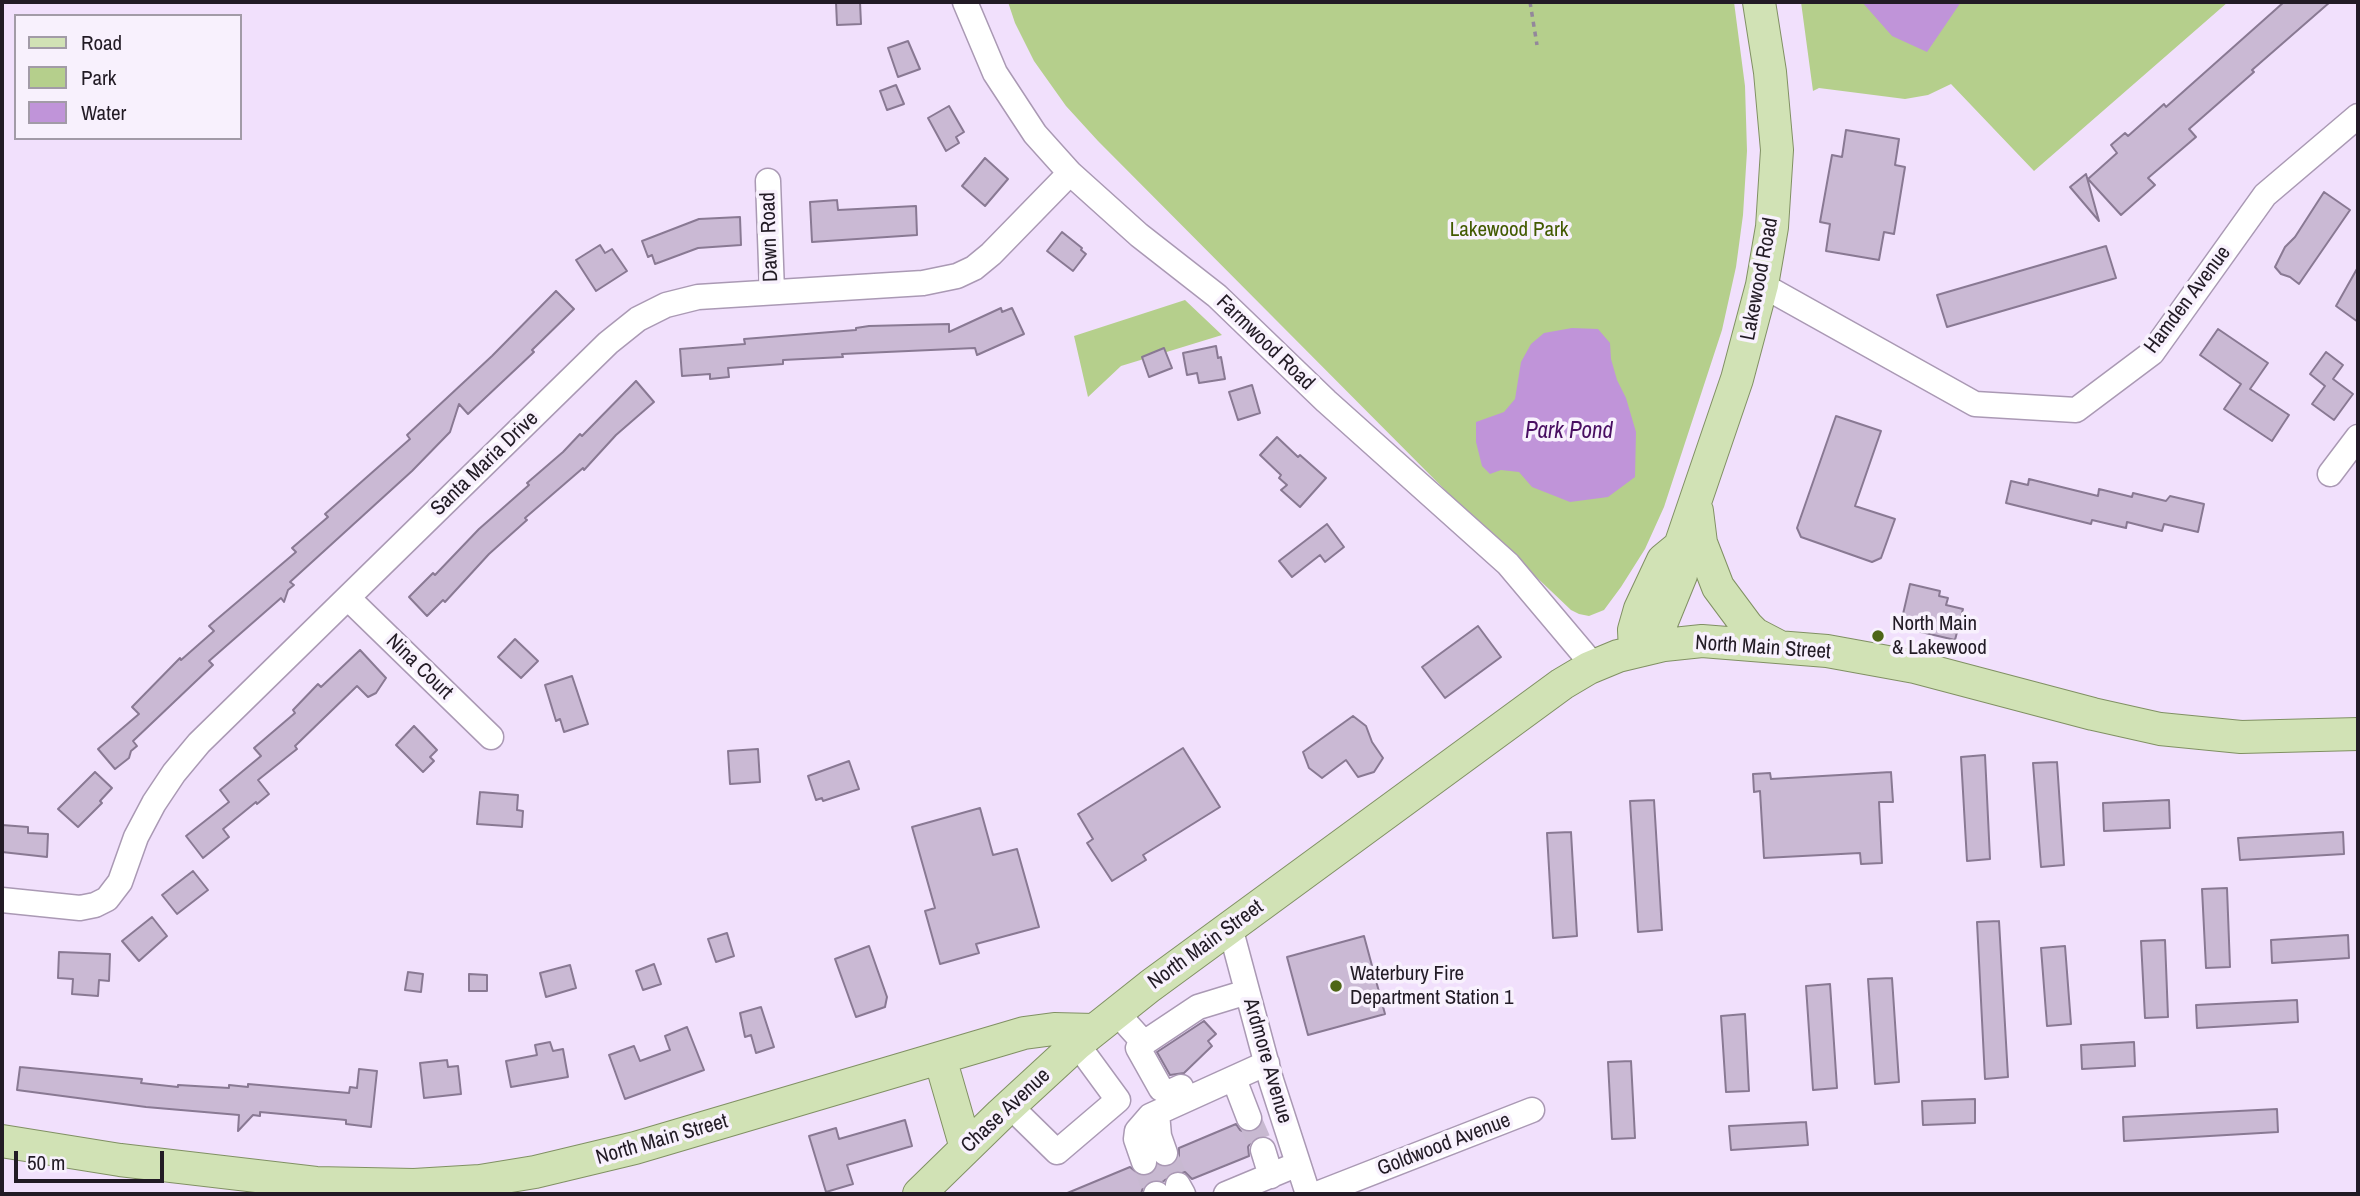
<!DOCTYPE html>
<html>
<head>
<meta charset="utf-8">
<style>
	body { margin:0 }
	#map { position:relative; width:2360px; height:1196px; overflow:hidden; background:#f1e0fc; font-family:"Archivo Narrow",sans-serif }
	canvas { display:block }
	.frame { position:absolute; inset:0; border:4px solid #221b25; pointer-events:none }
	.legend { position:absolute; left:14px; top:14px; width:228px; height:126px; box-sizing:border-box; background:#f8f1fd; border:2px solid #a29ba7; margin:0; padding:9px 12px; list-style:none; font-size:21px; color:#221b25 }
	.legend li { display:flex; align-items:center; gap:14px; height:35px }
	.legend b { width:35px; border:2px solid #a29ba7 }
	.scale { position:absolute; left:14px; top:1151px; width:150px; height:32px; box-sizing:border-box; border:4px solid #221b25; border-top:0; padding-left:9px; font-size:21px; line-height:24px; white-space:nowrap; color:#221b25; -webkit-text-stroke:5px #f8f1fd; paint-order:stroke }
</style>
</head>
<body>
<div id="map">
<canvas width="2360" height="1196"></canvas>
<div class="frame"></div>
<ul class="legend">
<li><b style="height:9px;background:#d1e2b5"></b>Road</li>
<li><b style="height:19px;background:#b5cf8c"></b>Park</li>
<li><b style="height:19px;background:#c094d9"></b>Water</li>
</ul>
<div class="scale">50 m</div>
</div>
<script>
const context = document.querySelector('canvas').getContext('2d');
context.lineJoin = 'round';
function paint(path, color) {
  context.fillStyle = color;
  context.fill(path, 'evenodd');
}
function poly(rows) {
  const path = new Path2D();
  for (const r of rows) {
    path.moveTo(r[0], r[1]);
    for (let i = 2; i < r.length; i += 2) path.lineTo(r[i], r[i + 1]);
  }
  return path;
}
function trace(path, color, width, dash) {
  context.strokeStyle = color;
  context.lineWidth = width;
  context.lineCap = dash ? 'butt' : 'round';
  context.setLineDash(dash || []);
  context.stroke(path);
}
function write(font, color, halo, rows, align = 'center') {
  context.font = font + ' "Archivo Narrow",sans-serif';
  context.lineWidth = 7;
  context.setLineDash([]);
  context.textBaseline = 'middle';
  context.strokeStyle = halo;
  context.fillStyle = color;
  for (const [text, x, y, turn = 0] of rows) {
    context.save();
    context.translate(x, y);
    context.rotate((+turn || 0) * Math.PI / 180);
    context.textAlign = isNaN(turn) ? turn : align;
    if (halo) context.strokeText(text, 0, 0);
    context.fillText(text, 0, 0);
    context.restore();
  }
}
const green = poly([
	[1008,2,1734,2,1745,86,1747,151,1743,215,1736,267,1722,330,1664,507,1645,549,1621,587,1604,610,1589,616,1579,614,1571,610,1450,495,1098,141,1066,106,1034,61,1015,23],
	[1801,2,2228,2,2034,171,1951,84,1928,95,1905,99,1819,88,1813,91],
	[1185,300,1222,335,1121,366,1088,397,1074,336]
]);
const water = poly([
	[1862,2,1961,2,1927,52,1892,36],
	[1572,328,1598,329,1610,343,1611,359,1617,380,1626,398,1636,432,1635,477,1608,497,1570,502,1532,487,1519,472,1501,470,1490,474,1482,466,1476,442,1476,422,1504,412,1515,399,1521,362,1531,344,1544,333]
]);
const building = poly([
	[836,2,860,2,861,24,837,25,836,2],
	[2284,2,2330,2,2252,70,2254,72,2189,129,2196,137,2148,178,2155,185,2121,215,2088,179,2117,153,2111,145,2125,133,2128,136,2164,104,2166,107,2284,2],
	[908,41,920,69,898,77,888,48,908,41],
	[896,85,904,104,887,110,880,91,896,85],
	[949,106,964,132,956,137,959,143,946,151,928,118,949,106],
	[1846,130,1899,139,1895,165,1905,167,1894,234,1884,232,1879,260,1826,251,1830,224,1820,222,1832,155,1842,157,1846,130],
	[985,158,1008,179,985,206,962,186,985,158],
	[2086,174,2099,221,2070,187,2086,174],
	[2324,192,2350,210,2299,284,2290,277,2281,274,2275,267,2285,247,2295,237,2324,192],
	[837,200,838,210,916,206,917,235,812,242,810,202,837,200],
	[740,217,741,245,698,248,655,264,652,255,648,257,642,241,699,219,740,217],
	[1062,232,1082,248,1081,250,1086,254,1073,271,1047,251,1062,232],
	[600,245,605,253,612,249,627,271,596,291,576,260,600,245],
	[2106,246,2116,278,1947,327,1937,295,2106,246],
	[2358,267,2358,322,2336,306,2358,267],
	[556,291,574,309,532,350,534,352,468,414,459,404,450,432,412,471,290,582,294,585,288,590,284,602,281,598,209,661,213,665,133,741,137,746,131,751,129,758,115,769,98,749,139,714,132,707,180,658,181,660,214,631,209,626,296,552,292,548,328,517,325,514,410,439,407,435,492,356,556,291],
	[1001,308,1002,312,1012,308,1024,334,977,355,975,348,842,354,843,357,783,360,783,364,728,368,729,377,710,379,710,374,682,376,680,349,745,344,744,339,856,330,856,328,869,326,949,324,949,332,1001,308],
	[2218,329,2268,363,2250,389,2289,415,2272,441,2224,409,2241,384,2200,355,2218,329],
	[1216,346,1218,358,1221,357,1225,379,1199,383,1197,373,1187,375,1183,353,1216,346],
	[1164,348,1172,368,1149,377,1142,357,1164,348],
	[2326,352,2343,365,2333,379,2353,394,2334,420,2312,404,2325,386,2310,374,2326,352],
	[636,381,654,402,616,435,584,470,583,468,525,518,527,520,489,554,445,602,443,600,427,616,409,597,433,573,435,575,479,529,529,485,527,483,563,452,580,434,582,436,636,381],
	[1252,385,1260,413,1238,420,1229,392,1252,385],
	[1836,416,1881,431,1855,506,1895,519,1881,558,1872,562,1801,537,1797,528,1836,416],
	[1277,437,1298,457,1300,455,1326,478,1300,507,1281,490,1287,485,1279,478,1281,475,1260,455,1277,437],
	[2029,479,2098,496,2099,489,2132,497,2133,493,2166,501,2170,496,2204,504,2198,532,2164,524,2162,531,2127,522,2126,528,2092,520,2091,524,2006,503,2011,481,2028,485,2029,479],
	[1327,524,1344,547,1325,562,1320,555,1292,577,1279,561,1327,524],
	[1910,584,1940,591,1939,596,1948,598,1946,605,1963,609,1955,640,1900,627,1910,584],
	[1478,626,1501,657,1445,698,1422,667,1478,626],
	[515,639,538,661,521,678,498,657,515,639],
	[360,650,386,678,376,693,368,697,357,686,295,746,297,749,258,780,269,794,257,804,256,802,223,829,229,837,203,858,186,836,229,802,220,790,261,756,254,748,295,713,293,710,318,684,321,687,360,650],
	[572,676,588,724,564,732,560,719,556,721,545,685,572,676],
	[1353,716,1366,726,1372,742,1383,758,1374,772,1358,777,1346,760,1322,778,1309,768,1303,752,1353,716],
	[414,726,437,750,430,757,434,761,423,772,396,745,414,726],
	[1183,748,1220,807,1143,855,1146,860,1112,881,1087,843,1093,839,1078,814,1183,748],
	[758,749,760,782,730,784,728,751,758,749],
	[1985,755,1990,859,1967,861,1961,757,1985,755],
	[849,761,859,789,823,801,822,798,816,800,808,776,849,761],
	[2057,762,2064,865,2041,867,2033,763,2057,762],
	[95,772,112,788,100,801,102,803,78,827,58,809,95,772],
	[1891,772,1893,802,1879,802,1882,863,1861,864,1860,853,1764,858,1760,791,1754,792,1753,774,1770,773,1771,779,1891,772],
	[480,792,518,795,517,810,523,811,522,827,477,824,480,792],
	[1654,800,1662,930,1638,932,1630,801,1654,800],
	[2169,800,2170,828,2104,831,2103,803,2169,800],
	[980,808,993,855,1017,849,1039,927,976,944,979,953,940,964,925,911,935,908,912,827,980,808],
	[2,825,28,827,28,833,48,834,47,857,2,852,2,825],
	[1571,832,1577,936,1553,938,1547,833,1571,832],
	[2343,832,2344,854,2240,860,2238,838,2343,832],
	[193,871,208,890,177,914,162,895,193,871],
	[2227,888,2230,967,2206,968,2202,889,2227,888],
	[152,917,167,936,139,961,122,941,152,917],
	[1999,921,2008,1077,1985,1079,1977,922,1999,921],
	[727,933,734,956,716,962,708,939,727,933],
	[2348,935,2349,958,2272,963,2271,940,2348,935],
	[1364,936,1385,1014,1308,1035,1287,957,1364,936],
	[2165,940,2168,1017,2145,1018,2141,941,2165,940],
	[869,946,887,997,885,1007,856,1017,835,959,869,946],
	[2065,946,2071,1024,2047,1026,2041,948,2065,946],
	[59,952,110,954,109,981,99,980,98,996,72,994,73,979,58,978,59,952],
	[654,964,661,984,643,990,636,971,654,964],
	[570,965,576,988,546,997,540,973,570,965],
	[408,972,423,974,421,992,405,990,408,972],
	[469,974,487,975,487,991,469,991,469,974],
	[1892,978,1899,1082,1875,1084,1868,979,1892,978],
	[1830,984,1837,1088,1813,1090,1806,986,1830,984],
	[2297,1000,2298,1022,2197,1028,2196,1005,2297,1000],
	[761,1007,774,1047,756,1053,751,1035,745,1037,740,1013,761,1007],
	[1745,1014,1749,1091,1726,1092,1721,1016,1745,1014],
	[1204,1021,1216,1034,1208,1041,1212,1046,1184,1073,1170,1075,1157,1052,1204,1021],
	[687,1027,704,1070,625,1099,609,1055,634,1046,640,1061,670,1050,665,1036,687,1027],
	[550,1042,553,1051,563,1049,568,1077,511,1087,506,1061,537,1055,535,1045,550,1042],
	[2134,1042,2135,1066,2082,1069,2081,1045,2134,1042],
	[447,1060,448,1067,458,1066,461,1094,424,1098,420,1063,447,1060],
	[1631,1061,1635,1138,1612,1139,1608,1062,1631,1061],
	[20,1067,142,1079,141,1083,178,1087,178,1085,229,1088,229,1085,248,1087,248,1084,349,1093,350,1087,357,1088,359,1069,377,1071,371,1127,346,1124,346,1120,260,1112,260,1116,253,1115,238,1131,239,1115,146,1107,17,1090,20,1067],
	[1975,1099,1975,1123,1923,1125,1922,1101,1975,1099],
	[2277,1109,2278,1132,2124,1141,2123,1117,2277,1109],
	[905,1120,912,1146,847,1165,853,1184,826,1192,809,1136,836,1128,839,1139,905,1120],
	[1806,1122,1808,1145,1731,1150,1729,1126,1806,1122],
	[1236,1124,1240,1130,1247,1133,1255,1132,1262,1125,1266,1135,1258,1136,1252,1140,1248,1147,1249,1156,1192,1179,1185,1172,1171,1172,1164,1181,1156,1179,1148,1182,1143,1187,1141,1194,1065,1194,1130,1167,1141,1176,1150,1176,1158,1166,1169,1167,1176,1163,1179,1156,1179,1148,1236,1124]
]);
const minorTunnel = poly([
	[1249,1118,1263,1150],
	[1165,1153,1178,1185],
	[1144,1162,1156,1194]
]);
const path = poly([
	[1530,2,1537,45]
]);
const minor = poly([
	[965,2,995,73,1035,134,1070,173,1139,235,1217,296,1326,401,1508,564,1594,666],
	[768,181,772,292],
	[1762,285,1975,404,2076,410,2152,353,2265,195,2358,116],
	[2330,474,2358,437],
	[348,598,491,737],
	[2,900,80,908,95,905,107,899,120,882,136,837,154,803,174,773,199,743,608,343,638,319,666,305,698,297,923,283,957,276,974,268,991,254,1070,173],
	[1230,927,1271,1080,1308,1194],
	[1116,1012,1144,1043,1198,1007,1247,992],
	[1144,1043,1138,1048,1161,1089,1170,1092,1181,1087],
	[1234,1079,1249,1118],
	[1010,1106,1057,1152,1118,1100,1077,1044],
	[1157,1113,1159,1136,1165,1153],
	[1263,1150,1271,1176],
	[1144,1162,1136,1139,1137,1131,1150,1116,1267,1063],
	[1178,1185,1183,1194],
	[1156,1194,1157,1194],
	[1226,1194,1298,1164],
	[1317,1194,1532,1110]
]);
const major = poly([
	[1697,511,1701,543,1718,587,1747,626,1755,634,1778,646],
	[1635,651,1661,624,1681,575,1683,561,1680,546,1737,379,1762,285,1772,227,1777,150,1770,72,1759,2],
	[1635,651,1634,630,1640,609,1663,560,1680,546],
	[940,1058,966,1148],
	[2,1141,120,1160,316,1183,414,1185,480,1181,535,1172,635,1148,1024,1033,1054,1029,1094,1030],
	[919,1194,1001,1114,1077,1044,1150,986,1562,684,1589,668,1618,656,1664,645,1702,641,1827,651,1915,667,2093,714,2160,729,2241,737,2358,734]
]);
const markers = [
	[1878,636,7,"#4e6616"],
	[1336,986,7,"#4e6616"]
];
const parkNames = [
	["Lakewood Park",1509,230]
];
const streetNames = [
	["Dawn Road",770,237,-92],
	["Lakewood Road",1760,279,-79],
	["Hamden Avenue",2188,300,-53],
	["Farmwood Road",1265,343,44],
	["Santa Maria Drive",485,464,-44],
	["North Main Street",1763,648,4],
	["Nina Court",419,667,44],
	["North Main Street",1206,945,-36],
	["Ardmore Avenue",1267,1061,74],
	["Chase Avenue",1006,1111,-43],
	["North Main Street",662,1140,-16],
	["Goldwood Avenue",1444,1145,-21]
];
const poiNames = [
	["North Main",1892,624],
	["& Lakewood",1892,648],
	["Waterbury Fire",1350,974],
	["Department Station 1",1350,998]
];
const waterNames = [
	["Park Pond",1569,432]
];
paint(green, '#b5cf8c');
paint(water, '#c094d9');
paint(building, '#cab9d4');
trace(building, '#897993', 2);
trace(minorTunnel, '#c8b9d1', 24, [24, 12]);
trace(minor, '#aa99b4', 27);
trace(major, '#809063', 34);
trace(path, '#93879b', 3.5, [5, 5]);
trace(minor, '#fff', 24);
trace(major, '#d1e2b5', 32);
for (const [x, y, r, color] of markers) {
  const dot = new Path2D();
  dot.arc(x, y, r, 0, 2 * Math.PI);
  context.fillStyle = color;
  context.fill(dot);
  trace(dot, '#f8f1fd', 2.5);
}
write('21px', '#425a00', '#f8f1fd', parkNames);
write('21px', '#221b25', '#f8f1fd', streetNames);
write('21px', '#221b25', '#f8f1fd', poiNames, 'left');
write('italic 23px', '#490f62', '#f8f1fd', waterNames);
</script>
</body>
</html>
